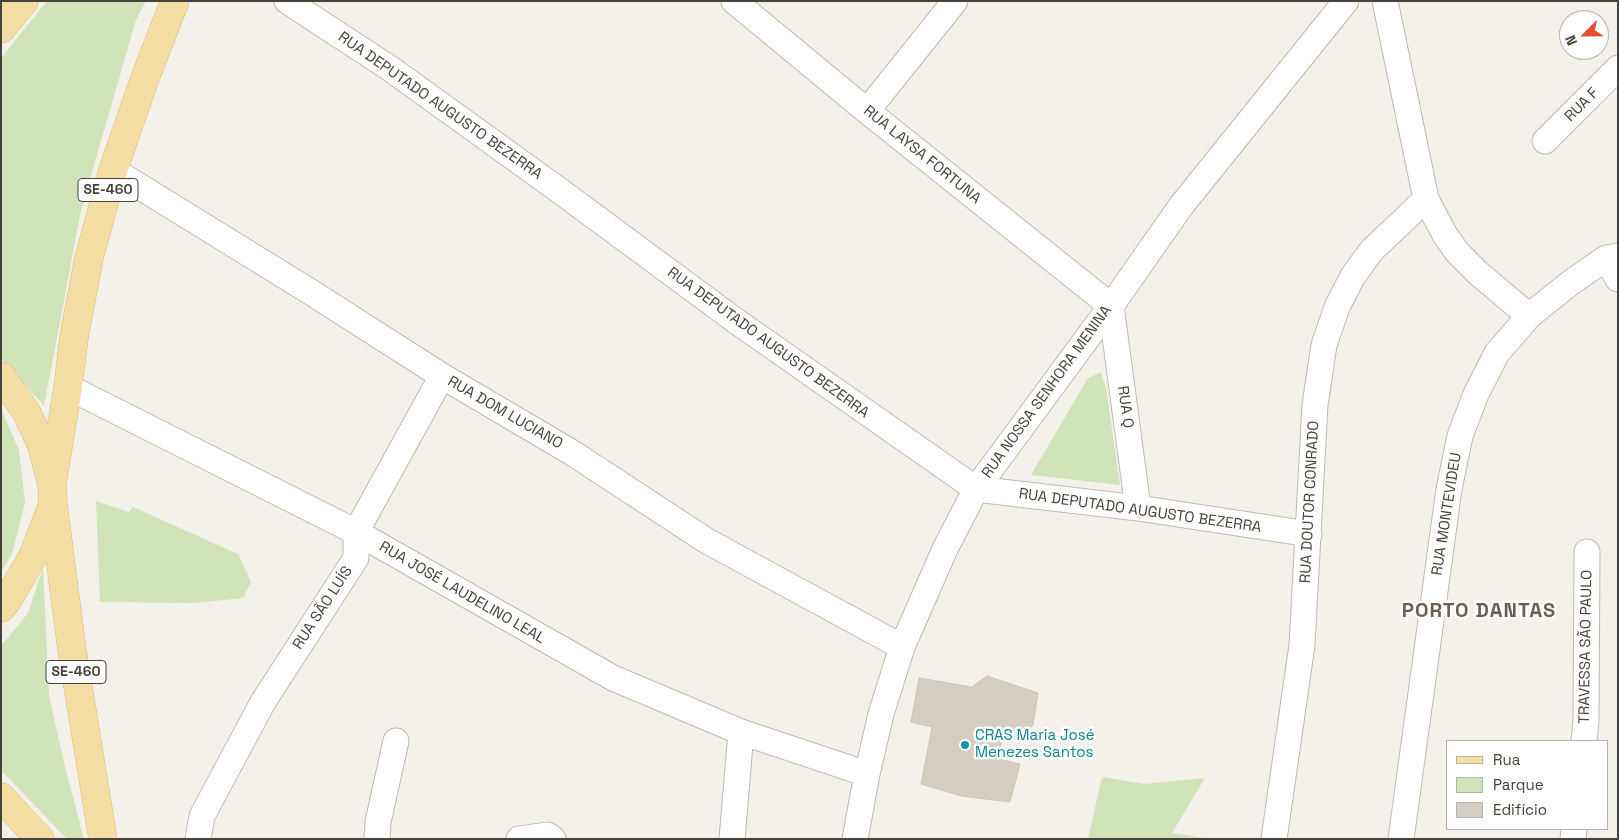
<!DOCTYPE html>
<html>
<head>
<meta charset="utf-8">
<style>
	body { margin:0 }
	#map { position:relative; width:1619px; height:840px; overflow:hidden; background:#f4f1eb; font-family:"Space Grotesk",sans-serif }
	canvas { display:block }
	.frame { position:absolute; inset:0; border:2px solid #47423a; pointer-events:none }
	.legend { position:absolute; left:1446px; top:740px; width:162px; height:90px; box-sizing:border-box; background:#fff; border:1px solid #b5b3b0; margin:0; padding:6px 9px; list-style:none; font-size:15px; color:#47423a }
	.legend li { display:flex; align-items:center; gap:10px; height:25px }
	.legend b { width:25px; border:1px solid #b5b3b0 }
	.north { position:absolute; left:1559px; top:10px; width:50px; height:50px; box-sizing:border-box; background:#fff; border:1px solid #b5b3b0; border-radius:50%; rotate:247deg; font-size:14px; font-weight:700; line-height:20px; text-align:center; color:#47423a }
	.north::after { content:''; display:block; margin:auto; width:18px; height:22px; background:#e34f33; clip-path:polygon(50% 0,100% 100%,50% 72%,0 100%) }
</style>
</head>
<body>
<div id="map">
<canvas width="1619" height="840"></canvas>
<div class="frame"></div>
<ul class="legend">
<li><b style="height:6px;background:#f4dea4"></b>Rua</li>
<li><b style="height:14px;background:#d0e3b9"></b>Parque</li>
<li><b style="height:14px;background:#d4cdc2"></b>Edifício</li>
</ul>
<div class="north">N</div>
</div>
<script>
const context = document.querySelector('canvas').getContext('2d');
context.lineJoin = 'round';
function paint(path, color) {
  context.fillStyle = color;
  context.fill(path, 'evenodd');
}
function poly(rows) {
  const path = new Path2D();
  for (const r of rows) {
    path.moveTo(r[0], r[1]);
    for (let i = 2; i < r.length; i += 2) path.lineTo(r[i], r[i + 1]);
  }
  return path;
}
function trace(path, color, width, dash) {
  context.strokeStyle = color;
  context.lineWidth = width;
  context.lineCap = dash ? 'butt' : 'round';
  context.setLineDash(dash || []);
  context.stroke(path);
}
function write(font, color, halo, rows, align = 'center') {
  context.font = font + ' "Space Grotesk",sans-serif';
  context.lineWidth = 5;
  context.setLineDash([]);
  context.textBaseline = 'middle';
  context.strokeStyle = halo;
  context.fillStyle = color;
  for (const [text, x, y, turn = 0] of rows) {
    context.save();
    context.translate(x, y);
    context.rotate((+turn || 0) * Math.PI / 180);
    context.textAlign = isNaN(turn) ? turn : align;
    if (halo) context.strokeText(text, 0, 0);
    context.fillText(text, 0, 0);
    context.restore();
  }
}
const green = poly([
	[47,1,146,1,136,20,81,210,44,406,1,358,1,58],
	[1101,372,1106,388,1120,485,1031,475,1088,378],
	[1,409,19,450,25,503,12,554,1,572],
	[96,501,129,512,133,507,238,554,251,582,243,598,194,603,100,602],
	[43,568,49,695,65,767,84,839,67,839,1,770,1,646,28,613],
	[1102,777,1145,784,1205,778,1172,833,1212,839,1088,839]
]);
const building = poly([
	[987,676,1038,693,1033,725,1026,731,1005,727,998,759,1020,764,1010,802,961,796,921,784,932,727,911,722,919,678,972,687,987,676]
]);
const street = poly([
	[287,1,388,67,556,188,736,321,976,489,1138,508,1309,534],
	[734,1,867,111,1111,306,1138,508],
	[1385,1,1426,199,1445,235,1457,252,1478,273,1529,316],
	[867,111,955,1],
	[1545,141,1618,68],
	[113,170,309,291,442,376,571,452,707,541,902,647],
	[1606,258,1618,279],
	[68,387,356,532,613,678,741,732,867,774],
	[1584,741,1586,720,1587,552],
	[198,839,202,816,263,702,356,558,356,532,442,376],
	[377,839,378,822,396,741],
	[519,839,548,835,553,839],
	[732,839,741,732],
	[855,839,867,774,881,714,902,647,945,549,976,489,1111,306,1181,206,1346,1],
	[1274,839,1302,645,1315,405,1324,345,1337,307,1353,276,1372,250,1426,199],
	[1401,839,1449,489,1460,436,1476,394,1497,353,1529,316,1569,284,1606,258,1618,256],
	[1573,839,1574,829]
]);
const primary = poly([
	[1,29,24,1],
	[1,376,27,413,42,446,52,484,53,504,33,556,7,601,1,608],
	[52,484,68,387,74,337,89,258,113,170,145,78,175,1],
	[53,504,72,650,103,839],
	[1,797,40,839]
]);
const markers = [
	[965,745,5,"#0f9aa8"]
];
const shields = [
	[108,190,60],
	[76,672,60]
];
const shieldNames = [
	["SE-460",108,190],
	["SE-460",76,672]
];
const streetNames = [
	["RUA F",1582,105,-45],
	["RUA DEPUTADO AUGUSTO BEZERRA",440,106,35],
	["RUA LAYSA FORTUNA",922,155,39],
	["RUA DEPUTADO AUGUSTO BEZERRA",768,343,36],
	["RUA NOSSA SENHORA MENINA",1047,392,-54],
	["RUA Q",1125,407,82],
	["RUA DOM LUCIANO",505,413,30],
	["RUA DOUTOR CONRADO",1310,502,-87],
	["RUA DEPUTADO AUGUSTO BEZERRA",1140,511,8],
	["RUA MONTEVIDEU",1447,514,-81],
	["RUA JOSÉ LAUDELINO LEAL",462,593,30],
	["RUA SÃO LUÍS",323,608,-57],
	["TRAVESSA SÃO PAULO",1586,647,-89]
];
const cultureNames = [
	["CRAS Maria José",975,736],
	["Menezes Santos",975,753]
];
const districtNames = [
	["PORTO DANTAS",1479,612]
];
paint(green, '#d0e3b9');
paint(building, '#d4cdc2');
trace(building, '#cec5b6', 1);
trace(street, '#bfb9af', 27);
trace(primary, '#d8bb76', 29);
trace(street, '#fff', 25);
trace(primary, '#f4dea4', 28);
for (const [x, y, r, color] of markers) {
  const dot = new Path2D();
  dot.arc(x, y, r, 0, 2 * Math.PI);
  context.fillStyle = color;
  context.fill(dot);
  trace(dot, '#fff', 2);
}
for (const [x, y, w] of shields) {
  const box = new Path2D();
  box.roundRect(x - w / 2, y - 11.5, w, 23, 4);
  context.fillStyle = '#fff';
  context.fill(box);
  trace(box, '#47423a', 1);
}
write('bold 14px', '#47423a', null, shieldNames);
write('15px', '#47423a', '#fff', streetNames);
write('15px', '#0d838f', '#fff', cultureNames, 'left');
context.letterSpacing = '1px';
write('bold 20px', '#696052', '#fff', districtNames);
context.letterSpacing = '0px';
</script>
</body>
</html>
